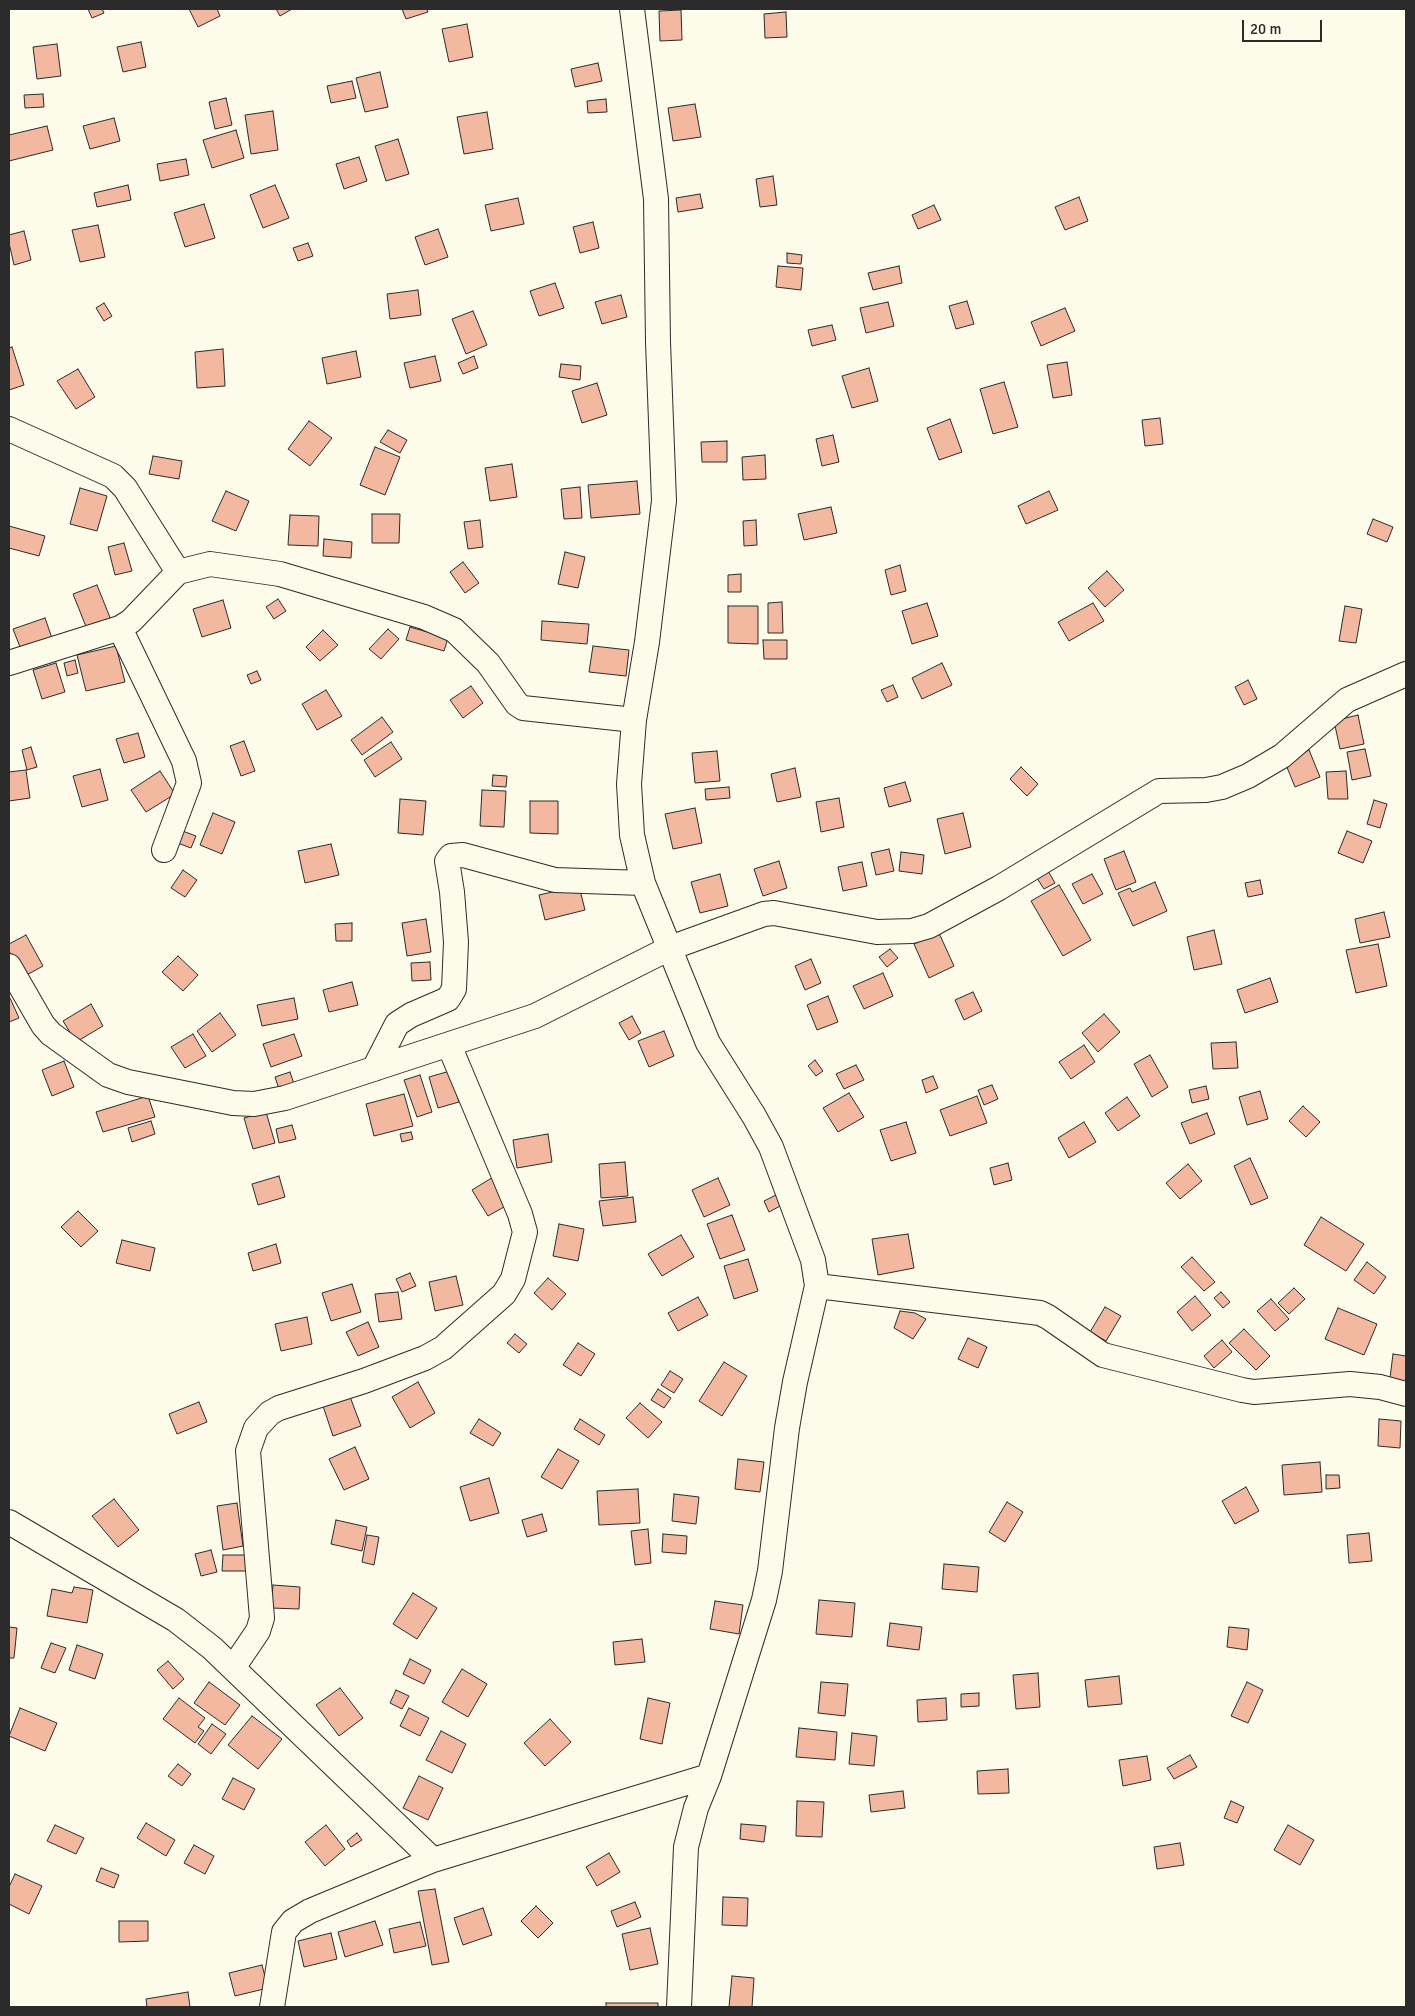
<!DOCTYPE html>
<html>
<head>
<meta charset="utf-8">
<style>
	body { margin:0 }
	#map { position:relative; width:1415px; height:2016px; overflow:hidden; background:#fdfbea; font-family:Signika,sans-serif }
	canvas { display:block }
	.frame { position:absolute; inset:0; border:10px solid #2b2b2b; pointer-events:none }
	.scale { position:absolute; left:1242px; top:20px; width:80px; height:22px; box-sizing:border-box; border:2px solid #2b2b2b; border-top:0; padding-left:6px; font-size:15px; line-height:18px; white-space:nowrap; color:#2b2b2b; -webkit-text-stroke:4px #fdfbea; paint-order:stroke }
</style>
</head>
<body>
<div id="map">
<canvas width="1415" height="2016"></canvas>
<div class="frame"></div>
<div class="scale">20 m</div>
</div>
<script>
const context = document.querySelector('canvas').getContext('2d');
context.lineJoin = 'round';
function paint(path, color) {
  context.fillStyle = color;
  context.fill(path, 'evenodd');
}
function poly(rows) {
  const path = new Path2D();
  for (const r of rows) {
    path.moveTo(r[0], r[1]);
    for (let i = 2; i < r.length; i += 2) path.lineTo(r[i], r[i + 1]);
  }
  return path;
}
function trace(path, color, width, dash) {
  context.strokeStyle = color;
  context.lineWidth = width;
  context.lineCap = dash ? 'butt' : 'round';
  context.setLineDash(dash || []);
  context.stroke(path);
}
const building = poly([
	[88,9,102,9,104,13,92,18,88,9],
	[189,9,217,9,220,16,198,27,189,9],
	[276,9,292,9,280,16,276,9],
	[402,9,427,9,428,12,406,19,402,9],
	[681,10,682,40,660,41,659,11,681,10],
	[786,12,787,37,765,38,764,14,786,12],
	[467,24,473,57,449,62,442,29,467,24],
	[141,42,146,67,123,72,117,47,141,42],
	[57,44,61,76,37,79,33,47,57,44],
	[598,63,602,81,575,87,571,69,598,63],
	[380,72,388,107,365,112,356,78,380,72],
	[352,81,356,98,331,103,327,86,352,81],
	[43,94,44,107,25,108,24,95,43,94],
	[226,98,232,125,215,129,209,102,226,98],
	[606,99,607,112,588,113,587,101,606,99],
	[695,104,701,137,673,141,668,108,695,104],
	[273,111,278,150,251,154,245,115,273,111],
	[487,112,493,149,464,154,457,117,487,112],
	[114,118,120,141,90,149,83,126,114,118],
	[47,126,53,150,9,161,9,135,47,126],
	[236,130,244,158,212,168,203,140,236,130],
	[398,139,409,174,386,181,375,146,398,139],
	[359,157,367,181,344,189,336,164,359,157],
	[186,159,189,175,160,181,157,164,186,159],
	[773,176,777,205,760,207,756,179,773,176],
	[128,185,131,200,97,207,94,193,128,185],
	[275,185,289,218,263,228,250,195,275,185],
	[700,194,703,208,678,212,676,198,700,194],
	[1079,197,1088,221,1065,230,1055,207,1079,197],
	[518,198,524,224,491,231,485,205,518,198],
	[204,204,215,238,185,247,174,213,204,204],
	[934,205,941,220,918,229,912,215,934,205],
	[593,222,599,248,580,253,573,227,593,222],
	[98,225,105,257,80,262,72,230,98,225],
	[438,229,448,257,425,265,415,237,438,229],
	[24,231,31,260,14,265,9,243,9,235,24,231],
	[308,243,313,256,298,261,293,248,308,243],
	[787,253,802,255,801,264,787,263,787,253],
	[778,266,803,268,801,290,776,287,778,266],
	[899,266,902,283,873,290,868,273,899,266],
	[555,283,564,308,539,316,530,291,555,283],
	[418,290,421,315,390,319,387,294,418,290],
	[621,295,627,317,602,324,595,302,621,295],
	[967,301,974,324,956,329,949,306,967,301],
	[888,302,894,326,866,333,860,308,888,302],
	[104,303,112,316,104,321,96,308,104,303],
	[1065,308,1075,331,1041,346,1031,322,1065,308],
	[473,311,487,345,466,354,452,319,473,311],
	[832,325,836,340,812,346,808,330,832,325],
	[12,347,24,385,9,390,9,348,12,347],
	[223,349,225,386,197,388,195,352,223,349],
	[356,351,361,377,327,384,322,358,356,351],
	[435,356,441,381,410,388,404,363,435,356],
	[474,356,478,368,463,374,458,363,474,356],
	[1067,362,1072,395,1053,398,1047,365,1067,362],
	[561,364,581,366,580,380,559,377,561,364],
	[869,368,878,401,852,408,842,376,869,368],
	[78,369,95,397,76,409,57,381,78,369],
	[1004,382,1018,427,993,434,980,389,1004,382],
	[597,383,607,415,582,423,572,391,597,383],
	[1160,418,1163,444,1145,446,1142,420,1160,418],
	[950,419,962,452,939,460,927,428,950,419],
	[309,421,332,438,310,466,288,449,309,421],
	[388,430,407,440,400,453,380,442,388,430],
	[833,435,839,462,822,466,816,439,833,435],
	[727,441,727,462,702,462,701,442,727,441],
	[375,447,400,457,385,495,360,485,375,447],
	[765,455,766,479,743,480,742,457,765,455],
	[153,456,182,461,179,479,149,474,153,456],
	[512,464,517,497,490,501,485,468,512,464],
	[637,481,640,514,591,518,588,485,637,481],
	[580,487,582,518,564,519,561,489,580,487],
	[80,488,107,496,97,531,70,524,80,488],
	[226,491,249,501,236,531,212,521,226,491],
	[1049,491,1058,510,1026,524,1018,506,1049,491],
	[831,507,837,533,804,540,798,514,831,507],
	[372,514,400,514,399,543,372,543,372,514],
	[290,515,319,516,318,546,288,545,290,515],
	[1373,519,1393,527,1387,542,1367,534,1373,519],
	[480,520,483,547,468,549,464,522,480,520],
	[756,520,757,545,744,546,743,521,756,520],
	[9,526,45,536,39,556,9,548,9,526],
	[324,539,352,542,351,558,323,556,324,539],
	[124,543,132,571,115,575,108,547,124,543],
	[565,552,585,557,578,588,558,584,565,552],
	[463,562,479,583,465,593,450,572,463,562],
	[900,565,906,591,891,595,885,570,900,565],
	[1107,571,1124,590,1105,607,1088,588,1107,571],
	[741,574,741,592,728,592,728,575,741,574],
	[97,585,113,625,89,634,73,594,97,585],
	[278,599,286,611,274,619,266,607,278,599],
	[223,600,231,628,202,637,193,609,223,600],
	[782,602,783,633,768,633,768,603,782,602],
	[927,603,938,636,912,644,902,611,927,603],
	[1093,603,1104,621,1069,641,1058,622,1093,603],
	[728,606,758,606,758,644,728,643,728,606],
	[1345,606,1362,609,1356,643,1339,641,1345,606],
	[45,618,53,641,22,652,13,629,45,618],
	[542,621,589,624,587,644,541,640,542,621],
	[410,627,448,638,444,651,406,640,410,627],
	[388,629,399,639,381,659,369,649,388,629],
	[323,630,338,645,320,661,306,647,323,630],
	[763,640,787,640,787,659,764,659,763,640],
	[116,646,125,682,86,691,77,655,116,646],
	[593,646,629,650,626,676,589,672,593,646],
	[75,660,78,673,67,676,64,663,75,660],
	[56,663,65,692,42,699,33,670,56,663],
	[942,663,952,685,922,699,912,678,942,663],
	[257,671,261,680,251,684,247,675,257,671],
	[1248,680,1257,699,1244,705,1235,687,1248,680],
	[893,685,898,697,887,702,881,690,893,685],
	[471,686,483,703,463,718,450,700,471,686],
	[326,690,342,716,317,730,302,704,326,690],
	[1358,715,1364,744,1340,749,1334,721,1358,715],
	[382,717,393,732,362,755,351,740,382,717],
	[138,733,145,757,124,763,116,739,138,733],
	[244,741,255,771,241,776,230,746,244,741],
	[391,742,402,759,375,777,364,760,391,742],
	[31,747,37,767,27,770,22,750,31,747],
	[1365,749,1371,776,1352,780,1347,752,1365,749],
	[1309,750,1320,777,1295,787,1284,760,1309,750],
	[717,751,720,781,695,783,692,753,717,751],
	[1021,767,1038,784,1027,796,1010,779,1021,767],
	[795,768,801,797,777,802,771,774,795,768],
	[100,769,108,800,82,807,73,776,100,769],
	[26,770,30,798,9,801,9,772,26,770],
	[160,771,175,794,146,812,131,790,160,771],
	[1346,771,1348,799,1328,799,1326,772,1346,771],
	[493,775,507,776,506,787,492,786,493,775],
	[905,782,911,801,889,807,884,788,905,782],
	[729,787,730,798,706,800,705,789,729,787],
	[482,790,506,791,504,827,480,826,482,790],
	[839,798,844,827,821,832,816,802,839,798],
	[400,799,426,801,423,835,398,833,400,799],
	[1374,800,1387,804,1380,828,1367,824,1374,800],
	[530,801,558,801,558,834,530,833,530,801],
	[695,808,702,843,673,849,665,814,695,808],
	[213,813,235,822,222,854,200,845,213,813],
	[963,813,971,847,945,854,937,819,963,813],
	[180,830,196,836,191,848,175,842,180,830],
	[1347,831,1372,841,1363,863,1338,853,1347,831],
	[331,844,339,875,305,883,298,851,331,844],
	[889,849,894,871,876,875,871,853,889,849],
	[1124,851,1136,882,1116,890,1104,859,1124,851],
	[901,852,924,855,922,874,899,871,901,852],
	[779,861,787,888,763,896,754,869,779,861],
	[862,862,867,886,843,891,838,867,862,862],
	[1047,869,1055,883,1044,889,1035,875,1047,869],
	[183,870,197,880,185,897,171,888,183,870],
	[720,874,728,906,700,913,691,882,720,874],
	[1092,874,1103,894,1083,904,1072,884,1092,874],
	[1260,880,1263,894,1248,897,1245,883,1260,880],
	[1155,882,1167,911,1133,926,1118,893,1130,888,1132,892,1155,882],
	[1059,885,1091,940,1063,956,1031,901,1059,885],
	[579,886,585,910,545,920,539,895,579,886],
	[1384,912,1390,937,1360,943,1355,919,1384,912],
	[426,919,431,952,407,956,402,923,426,919],
	[352,923,352,941,336,941,335,924,352,923],
	[1214,930,1222,964,1194,970,1187,937,1214,930],
	[939,933,954,966,929,978,914,944,939,933],
	[26,935,43,966,23,977,9,951,9,944,26,935],
	[1378,944,1387,986,1356,993,1346,950,1378,944],
	[890,949,898,958,887,967,879,957,890,949],
	[178,956,198,975,183,991,162,972,178,956],
	[811,959,821,983,805,990,795,966,811,959],
	[430,962,431,980,412,981,411,963,430,962],
	[883,973,893,996,864,1009,853,986,883,973],
	[1270,978,1278,1002,1245,1013,1237,990,1270,978],
	[352,982,358,1005,329,1012,323,990,352,982],
	[973,992,982,1011,964,1020,955,1000,973,992],
	[828,996,838,1022,817,1030,807,1005,828,996],
	[9,998,10,998,19,1018,9,1022,9,998],
	[294,998,298,1019,262,1026,257,1005,294,998],
	[91,1004,103,1026,76,1042,63,1021,91,1004],
	[220,1013,236,1035,212,1052,197,1031,220,1013],
	[1104,1014,1120,1032,1098,1052,1082,1033,1104,1014],
	[632,1016,641,1033,629,1040,619,1023,632,1016],
	[664,1031,674,1056,649,1067,638,1041,664,1031],
	[193,1034,206,1056,185,1068,171,1047,193,1034],
	[294,1034,302,1056,271,1067,263,1044,294,1034],
	[1236,1042,1238,1068,1213,1069,1211,1043,1236,1042],
	[1084,1045,1095,1062,1071,1079,1059,1062,1084,1045],
	[1150,1055,1168,1087,1152,1097,1134,1064,1150,1055],
	[815,1060,823,1071,816,1076,808,1066,815,1060],
	[64,1061,74,1087,52,1096,42,1070,64,1061],
	[856,1065,864,1080,844,1089,836,1074,856,1065],
	[450,1071,459,1102,438,1108,429,1077,450,1071],
	[290,1072,296,1090,281,1095,275,1077,290,1072],
	[420,1075,432,1112,417,1117,404,1080,420,1075],
	[933,1076,938,1088,926,1093,922,1080,933,1076],
	[992,1085,998,1099,984,1105,978,1090,992,1085],
	[1206,1086,1209,1099,1192,1103,1189,1090,1206,1086],
	[1260,1091,1268,1119,1247,1125,1239,1097,1260,1091],
	[849,1093,864,1117,838,1132,823,1108,849,1093],
	[404,1094,413,1126,374,1136,366,1104,404,1094],
	[148,1096,155,1117,103,1132,96,1112,148,1096],
	[977,1096,987,1123,950,1136,940,1110,977,1096],
	[1127,1097,1140,1116,1118,1131,1105,1113,1127,1097],
	[1303,1106,1320,1122,1306,1137,1289,1121,1303,1106],
	[266,1112,275,1143,253,1149,244,1118,266,1112],
	[1207,1113,1215,1134,1190,1144,1181,1123,1207,1113],
	[151,1121,155,1134,132,1142,128,1128,151,1121],
	[906,1122,916,1153,891,1161,880,1130,906,1122],
	[1084,1122,1096,1142,1069,1158,1058,1138,1084,1122],
	[292,1125,296,1139,279,1143,276,1129,292,1125],
	[411,1132,413,1139,402,1142,400,1134,411,1132],
	[548,1134,552,1162,517,1168,513,1140,548,1134],
	[1250,1158,1268,1198,1251,1205,1234,1166,1250,1158],
	[625,1162,628,1196,601,1198,599,1164,625,1162],
	[1008,1163,1012,1180,994,1185,990,1168,1008,1163],
	[1188,1164,1202,1181,1180,1199,1166,1183,1188,1164],
	[279,1176,285,1197,258,1205,252,1184,279,1176],
	[495,1176,511,1203,488,1216,472,1190,495,1176],
	[718,1178,730,1205,704,1217,692,1190,718,1178],
	[776,1195,782,1205,769,1212,764,1201,776,1195],
	[633,1197,636,1222,603,1226,599,1201,633,1197],
	[78,1211,98,1231,81,1247,61,1227,78,1211],
	[732,1215,745,1250,720,1259,707,1224,732,1215],
	[1321,1217,1364,1244,1346,1271,1304,1245,1321,1217],
	[559,1224,584,1229,578,1261,553,1256,559,1224],
	[908,1234,914,1268,878,1275,872,1239,908,1234],
	[681,1235,694,1257,662,1276,648,1254,681,1235],
	[122,1240,155,1248,150,1271,116,1263,122,1240],
	[276,1244,281,1263,253,1271,248,1253,276,1244],
	[1192,1257,1215,1282,1204,1291,1181,1267,1192,1257],
	[748,1259,758,1291,734,1299,724,1266,748,1259],
	[1367,1262,1386,1277,1374,1294,1354,1280,1367,1262],
	[410,1273,416,1286,402,1292,396,1279,410,1273],
	[456,1276,463,1305,435,1311,429,1282,456,1276],
	[548,1278,566,1294,552,1310,534,1293,548,1278],
	[352,1284,361,1312,331,1321,322,1293,352,1284],
	[1294,1288,1305,1299,1289,1314,1278,1303,1294,1288],
	[398,1292,402,1319,379,1322,375,1294,398,1292],
	[1221,1292,1230,1302,1223,1308,1214,1298,1221,1292],
	[1195,1296,1211,1315,1192,1331,1177,1312,1195,1296],
	[698,1297,708,1315,678,1331,668,1313,698,1297],
	[1271,1299,1289,1319,1275,1331,1257,1311,1271,1299],
	[1105,1307,1121,1316,1106,1341,1090,1332,1105,1307],
	[1338,1308,1377,1324,1364,1355,1325,1339,1338,1308],
	[900,1311,915,1313,926,1319,913,1339,894,1328,900,1311],
	[307,1317,312,1344,281,1351,275,1324,307,1317],
	[368,1322,379,1347,358,1356,346,1332,368,1322],
	[1244,1329,1270,1356,1256,1370,1229,1343,1244,1329],
	[515,1334,527,1344,519,1353,507,1343,515,1334],
	[968,1338,987,1347,978,1368,958,1359,968,1338],
	[1222,1340,1232,1352,1214,1368,1204,1356,1222,1340],
	[578,1343,595,1354,581,1376,563,1365,578,1343],
	[1393,1354,1406,1356,1406,1389,1389,1386,1393,1354],
	[724,1362,747,1376,722,1416,699,1401,724,1362],
	[670,1371,683,1379,674,1393,661,1385,670,1371],
	[418,1382,435,1413,410,1428,392,1397,418,1382],
	[658,1389,671,1398,664,1408,651,1400,658,1389],
	[349,1394,361,1426,333,1436,322,1403,349,1394],
	[199,1402,207,1422,177,1434,169,1414,199,1402],
	[640,1403,662,1422,648,1438,626,1418,640,1403],
	[479,1419,501,1433,493,1446,470,1433,479,1419],
	[580,1419,605,1435,599,1445,574,1429,580,1419],
	[1379,1419,1401,1421,1400,1448,1378,1446,1379,1419],
	[355,1447,369,1479,344,1490,329,1459,355,1447],
	[558,1449,579,1461,562,1489,541,1477,558,1449],
	[738,1459,764,1462,760,1492,735,1489,738,1459],
	[1320,1462,1322,1492,1284,1495,1282,1465,1320,1462],
	[1326,1475,1339,1475,1340,1488,1326,1489,1326,1475],
	[489,1478,499,1513,470,1521,460,1487,489,1478],
	[1246,1487,1259,1511,1235,1524,1222,1501,1246,1487],
	[638,1489,640,1523,599,1525,597,1491,638,1489],
	[674,1494,699,1497,696,1524,672,1521,674,1494],
	[114,1499,139,1530,118,1547,92,1516,114,1499],
	[1007,1502,1023,1512,1005,1542,989,1532,1007,1502],
	[237,1503,243,1546,223,1550,217,1506,237,1503],
	[542,1514,547,1531,527,1537,522,1520,542,1514],
	[336,1520,367,1527,362,1551,331,1544,336,1520],
	[648,1529,651,1563,635,1565,631,1531,648,1529],
	[1369,1533,1372,1561,1349,1563,1347,1535,1369,1533],
	[663,1534,687,1536,686,1554,662,1552,663,1534],
	[367,1535,379,1537,374,1565,362,1562,367,1535],
	[211,1550,217,1572,201,1576,195,1554,211,1550],
	[223,1555,247,1555,247,1571,222,1571,223,1555],
	[944,1564,979,1567,977,1592,942,1589,944,1564],
	[273,1585,300,1587,299,1609,271,1608,273,1585],
	[74,1587,93,1590,87,1623,47,1616,52,1589,72,1593,74,1587],
	[413,1593,437,1608,417,1639,393,1624,413,1593],
	[819,1600,855,1603,852,1637,816,1634,819,1600],
	[715,1601,743,1605,739,1634,710,1629,715,1601],
	[890,1623,922,1627,919,1650,887,1646,890,1623],
	[9,1627,17,1628,14,1658,9,1658,9,1627],
	[1229,1627,1249,1629,1247,1650,1227,1647,1229,1627],
	[642,1639,645,1662,615,1665,613,1642,642,1639],
	[51,1643,66,1648,55,1673,41,1668,51,1643],
	[77,1645,103,1654,95,1679,69,1670,77,1645],
	[410,1659,431,1670,424,1684,403,1674,410,1659],
	[168,1661,184,1679,173,1689,157,1670,168,1661],
	[462,1669,487,1684,468,1717,442,1702,462,1669],
	[1038,1673,1040,1707,1016,1709,1013,1675,1038,1673],
	[1119,1676,1122,1704,1088,1707,1085,1680,1119,1676],
	[209,1682,240,1705,225,1725,194,1703,209,1682],
	[821,1682,848,1684,845,1716,818,1713,821,1682],
	[1247,1682,1263,1690,1248,1723,1231,1716,1247,1682],
	[340,1688,363,1718,339,1736,316,1705,340,1688],
	[396,1690,409,1696,402,1709,390,1703,396,1690],
	[979,1693,979,1706,961,1707,961,1694,979,1693],
	[179,1698,205,1718,198,1727,204,1731,195,1743,163,1719,179,1698],
	[648,1698,670,1703,662,1744,640,1739,648,1698],
	[946,1698,947,1720,918,1722,917,1700,946,1698],
	[20,1708,57,1723,45,1751,9,1736,20,1708],
	[409,1708,429,1718,420,1736,400,1726,409,1708],
	[252,1716,282,1739,258,1769,228,1745,252,1716],
	[550,1719,571,1742,545,1766,524,1743,550,1719],
	[212,1724,226,1734,211,1754,198,1744,212,1724],
	[799,1728,837,1732,835,1760,796,1757,799,1728],
	[441,1731,466,1744,452,1773,426,1760,441,1731],
	[852,1733,877,1736,874,1766,849,1764,852,1733],
	[1190,1755,1197,1767,1174,1779,1167,1768,1190,1755],
	[1147,1756,1151,1780,1123,1786,1119,1760,1147,1756],
	[178,1764,191,1774,182,1786,168,1776,178,1764],
	[1008,1769,1009,1793,978,1794,977,1771,1008,1769],
	[419,1776,443,1788,428,1820,403,1808,419,1776],
	[233,1778,255,1789,244,1810,222,1799,233,1778],
	[903,1791,905,1808,871,1812,869,1795,903,1791],
	[797,1801,824,1802,822,1837,796,1836,797,1801],
	[1231,1801,1244,1807,1237,1823,1224,1818,1231,1801],
	[146,1823,175,1840,166,1856,137,1838,146,1823],
	[741,1824,766,1826,764,1842,740,1839,741,1824],
	[55,1825,84,1838,76,1854,47,1841,55,1825],
	[326,1825,345,1849,325,1866,305,1842,326,1825],
	[1288,1825,1314,1840,1300,1865,1274,1850,1288,1825],
	[357,1833,362,1840,351,1847,347,1841,357,1833],
	[1180,1843,1184,1865,1157,1869,1154,1847,1180,1843],
	[194,1845,214,1856,205,1874,184,1863,194,1845],
	[609,1853,620,1872,597,1886,586,1867,609,1853],
	[101,1868,119,1875,114,1888,96,1881,101,1868],
	[15,1874,42,1886,29,1914,9,1904,9,1887,15,1874],
	[435,1889,449,1962,432,1965,418,1891,435,1889],
	[723,1897,748,1898,747,1926,722,1925,723,1897],
	[635,1902,641,1917,617,1927,611,1911,635,1902],
	[536,1906,553,1923,538,1938,521,1921,536,1906],
	[483,1908,492,1935,463,1945,454,1918,483,1908],
	[119,1921,148,1921,148,1941,119,1942,119,1921],
	[375,1921,383,1945,345,1957,338,1932,375,1921],
	[420,1922,426,1946,394,1953,389,1929,420,1922],
	[650,1928,658,1964,630,1970,622,1934,650,1928],
	[331,1933,337,1959,304,1967,298,1941,331,1933],
	[262,1965,268,1988,235,1996,229,1973,262,1965],
	[732,1976,754,1978,752,2007,729,2007,732,1976],
	[188,1992,190,2007,147,2007,146,1999,188,1992],
	[606,2003,658,2003,658,2007,606,2007,606,2003]
]);
const street = poly([
	[632,9,656,199,658,342,664,501,647,642,634,720,629,784,632,835,643,883,708,1043,754,1116,771,1147,813,1260,817,1286,795,1382,787,1428,770,1571,764,1600,709,1776,696,1808,686,1847,679,2007],
	[9,429,113,476,125,488,178,572],
	[120,628,184,761,189,783,164,850],
	[9,663,120,628,131,621,178,572,210,564,280,574,424,617,454,630,488,663,517,704,523,708,634,720],
	[9,966,43,1025,51,1034,108,1075,128,1082,233,1103,254,1104,285,1098,535,1016,670,948,764,914,774,913,877,932,912,931,929,926,999,888,1159,791,1206,790,1222,787,1248,776,1282,756,1347,700,1406,674],
	[374,1069,397,1024,411,1015,448,999,454,989,456,942,452,892,447,861,451,856,463,855,555,880,643,883],
	[817,1286,1040,1313,1048,1317,1103,1355,1242,1390,1254,1392,1350,1384,1380,1387,1406,1394],
	[9,1522,176,1620,212,1648,433,1860,709,1776],
	[233,1668,258,1631,262,1618,248,1451,256,1428,270,1413,279,1408,364,1381,425,1358,443,1348,504,1294,513,1279,525,1232,520,1214,449,1045],
	[272,2007,284,1932,293,1921,310,1911,433,1860]
]);
paint(building, '#f2b8a0');
trace(building, '#2b2b2b', 1);
trace(street, '#2b2b2b', 26);
trace(street, '#fdfbea', 24);
</script>
</body>
</html>
